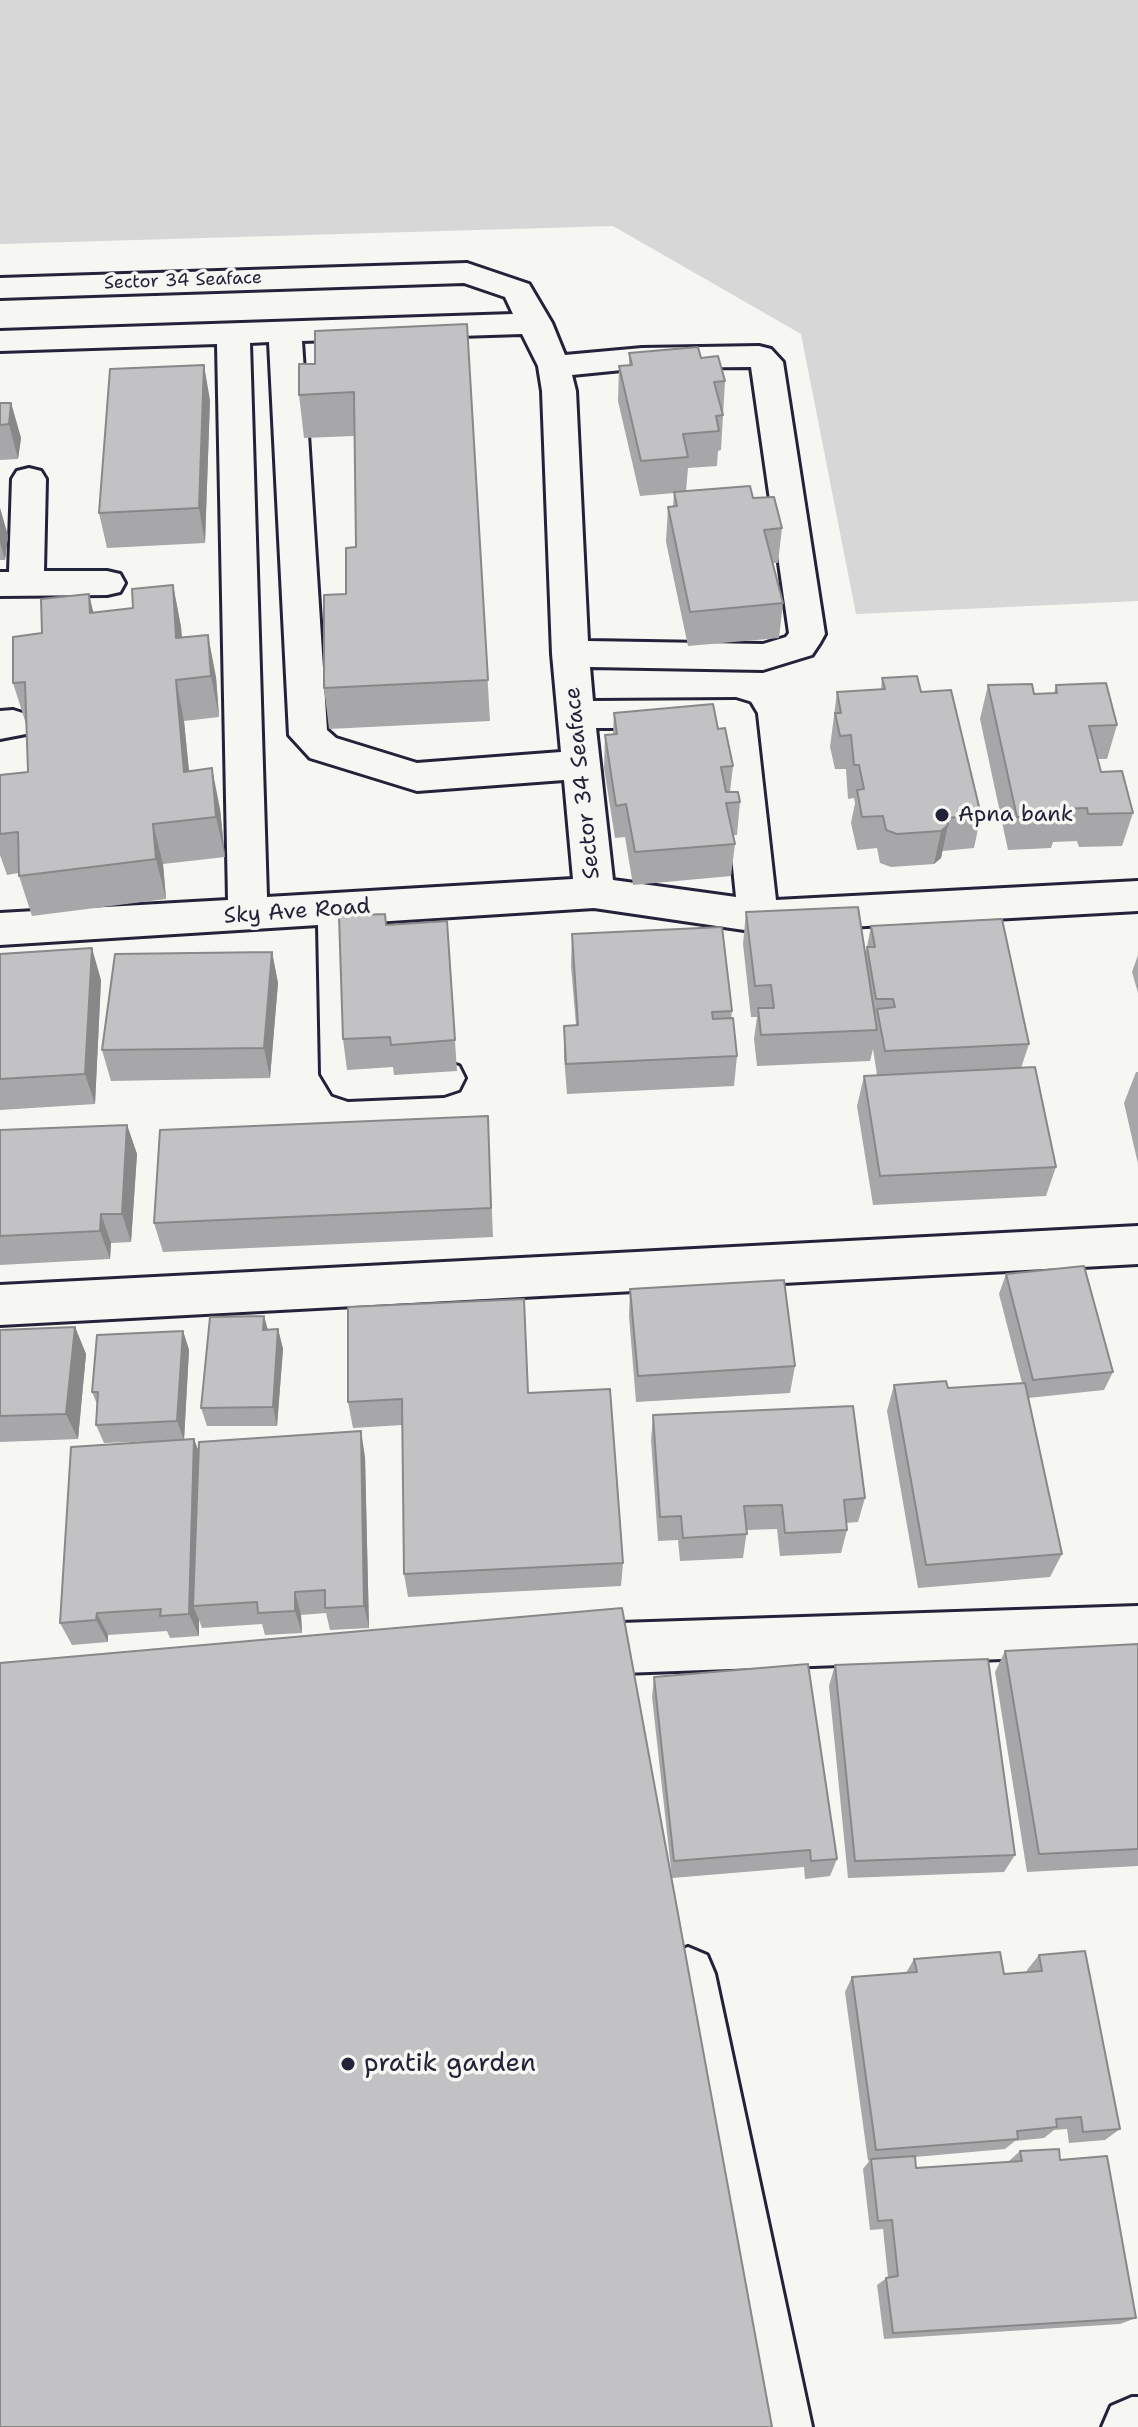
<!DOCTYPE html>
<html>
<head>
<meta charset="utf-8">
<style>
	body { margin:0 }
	canvas { display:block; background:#f6f6f2 }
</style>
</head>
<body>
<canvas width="1138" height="2427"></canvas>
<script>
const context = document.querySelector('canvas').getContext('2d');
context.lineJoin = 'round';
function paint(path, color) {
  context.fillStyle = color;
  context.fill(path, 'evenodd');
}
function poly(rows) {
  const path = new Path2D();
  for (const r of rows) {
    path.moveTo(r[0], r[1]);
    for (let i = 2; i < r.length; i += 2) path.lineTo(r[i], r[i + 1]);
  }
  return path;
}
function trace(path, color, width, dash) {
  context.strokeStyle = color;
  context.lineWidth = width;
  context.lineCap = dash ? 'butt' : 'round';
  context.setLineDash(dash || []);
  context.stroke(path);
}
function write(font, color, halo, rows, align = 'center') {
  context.font = font + ' "Shantell Sans",sans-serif';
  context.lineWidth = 7;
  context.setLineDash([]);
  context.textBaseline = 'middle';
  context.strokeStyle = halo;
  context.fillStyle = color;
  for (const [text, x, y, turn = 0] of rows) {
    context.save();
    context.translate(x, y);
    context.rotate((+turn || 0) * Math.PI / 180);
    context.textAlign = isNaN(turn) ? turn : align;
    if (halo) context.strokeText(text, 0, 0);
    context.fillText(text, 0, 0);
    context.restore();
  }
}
const green = poly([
	[0,0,1138,0,1138,601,856,614,801,334,613,226,0,244]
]);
const minor = poly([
	[467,263,529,284,552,323,565,355,642,348,759,346,771,349,783,362,825,634,820,643,812,655,763,670,590,667,593,701,736,700,749,704,755,714,776,900,1138,881,1138,911,758,932,594,908,359,923,363,1064,444,1061,459,1066,465,1078,459,1090,444,1095,348,1099,333,1094,321,1074,318,925,0,945,0,913,228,900,217,344,0,351,0,331,513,314,505,297,464,283,0,298,0,278,467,263],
	[522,334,538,366,542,391,552,654,561,752,417,763,336,738,327,730,302,341,522,334],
	[269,342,289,735,310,758,417,791,564,780,573,879,267,897,250,343,269,342],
	[751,367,789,633,786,637,763,644,588,641,576,391,572,375,642,368,751,367],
	[596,728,719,728,736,897,613,880,596,728],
	[29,468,41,471,46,479,44,571,107,571,120,574,125,583,120,592,107,595,0,596,0,572,9,572,12,479,17,471,29,468],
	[13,710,26,714,32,724,26,734,0,739,0,711,13,710],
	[1138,1226,1138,1264,0,1325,0,1285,1138,1226],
	[1138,1606,1138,1654,569,1675,551,1668,544,1651,551,1634,569,1627,620,1623,1138,1606],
	[688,1947,707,1955,715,1974,812,2427,752,2427,661,1974,669,1955,688,1947],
	[1132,2397,1138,2397,1138,2427,1102,2427,1111,2406,1132,2397]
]);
const wall = poly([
	[467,324,490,721,329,729,324,688,356,547,354,436,304,438,299,395,315,364],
	[629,353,701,358,725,381,721,450,718,451,717,466,688,468,686,491,753,498,782,528,778,563,773,563,783,603,779,638,688,646,666,542,668,507,673,507,674,493,640,496,618,401,619,366,629,365],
	[210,400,205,543,107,548,99,513],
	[0,403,11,403,21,438,18,459,0,460],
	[0,508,8,536,5,560,0,560],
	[173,585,181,627,182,637,216,677,219,717,184,721,189,771,220,809,225,857,163,864,166,899,32,916,18,873,7,875,0,855,0,775,28,772,26,724,13,683,42,633,93,613,133,608],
	[882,678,921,692,981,815,974,848,942,851,941,858,934,864,891,867,880,863,877,848,857,850,851,823,855,803,854,798,848,799,846,769,835,769,830,747,837,692,881,690],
	[988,685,1034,694,1054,693,1056,685,1117,725,1107,759,1097,759,1101,772,1133,813,1122,846,1079,847,1077,841,1053,842,1051,848,1008,850,980,719],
	[614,713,718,729,733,766,730,792,740,802,737,835,733,835,735,844,731,876,633,885,625,837,615,838,604,768,605,735,613,734],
	[746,912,865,957,871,926,1029,1044,1021,1068,1056,1167,1046,1196,873,1205,857,1106,864,1076,877,1075,873,1049,870,1061,757,1066,754,1039,757,1017,751,1017,743,944],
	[447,921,457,1071,394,1075,393,1067,347,1070,343,1039,386,925],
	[572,934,732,1011,731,1019,737,1056,734,1086,567,1094,564,1057,564,1026,576,1025,571,966],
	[272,952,278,983,270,1078,111,1081,102,1050],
	[0,954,101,980,95,1104,0,1110],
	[1138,955,1138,993,1132,972],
	[1136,1072,1138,1072,1138,1164,1124,1103],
	[488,1116,493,1237,163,1252,154,1223],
	[127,1125,137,1154,131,1242,111,1243,110,1259,0,1265,0,1130],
	[1006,1274,1113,1372,1104,1390,1028,1398,1062,1554,1050,1577,918,1588,887,1411,894,1385,948,1388,1022,1383,999,1294],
	[630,1289,795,1366,790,1393,636,1402,629,1316],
	[264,1316,268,1330,278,1329,283,1349,277,1426,207,1426,201,1408],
	[75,1327,86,1354,78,1439,0,1442,0,1330],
	[183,1331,189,1350,184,1440,104,1443,96,1425,97,1404,92,1392],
	[528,1393,623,1563,621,1586,408,1597,404,1574,402,1425,353,1428,348,1402],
	[653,1415,865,1498,858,1522,846,1523,847,1530,841,1553,780,1556,777,1529,747,1530,743,1558,680,1561,678,1540,658,1541,651,1440],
	[194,1439,199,1452,365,1457,369,1628,330,1630,326,1613,301,1615,302,1633,265,1635,262,1624,202,1628,199,1620,199,1636,170,1638,167,1631,108,1635,108,1642,72,1645,60,1623],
	[1138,1644,1138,1866,1027,1872,995,1672,1005,1651],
	[835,1665,1015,1855,1004,1872,848,1878,829,1686],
	[654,1677,837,1859,830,1876,805,1879,804,1867,672,1878,652,1697],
	[1039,1955,1120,2129,1105,2140,1069,2143,1067,2129,1054,2130,1044,2138,1015,2141,1005,2149,915,2157,916,2168,1008,2162,1020,2151,1060,2160,1136,2318,1120,2324,884,2339,877,2285,888,2277,883,2229,870,2230,863,2169,870,2160,868,2161,845,1992,852,1977,906,1973,914,1959,1004,1974,1027,1972,1027,1970]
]);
const shadedWall = poly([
	[204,365,210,400,205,543,199,508],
	[11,403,21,438,18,459,9,424],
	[0,508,8,536,5,560,0,542],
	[173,585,181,627,185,680,176,638],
	[89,594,99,636,90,613],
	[208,635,216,677,219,717,211,676],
	[176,680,184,721,193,812,184,772],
	[212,768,220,809,225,857,216,817],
	[153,824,163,864,166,899,156,859],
	[948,825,941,858,934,864,941,831],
	[92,948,101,980,95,1104,85,1074],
	[272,952,278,983,270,1078,264,1048],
	[127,1125,137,1154,131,1242,122,1214],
	[101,1214,111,1243,110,1259,100,1231],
	[264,1316,269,1335,263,1330],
	[75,1327,86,1354,78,1439,66,1414],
	[278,1329,283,1349,277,1426,273,1407],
	[183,1331,189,1350,184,1440,177,1421],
	[361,1431,365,1457,369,1628,364,1606],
	[194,1439,203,1464,193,1606,199,1620,199,1636,189,1614],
	[295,1592,301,1615,302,1633,295,1611],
	[97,1613,108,1635,108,1642,96,1620]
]);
const building = poly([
	[467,324,488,680,324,688,324,595,346,594,346,548,356,547,354,392,299,395,299,364,315,364,315,331,467,324],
	[698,347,701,358,718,356,725,381,714,382,723,415,716,416,719,431,683,434,688,457,641,461,619,366,632,365,629,353,698,347],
	[204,365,199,508,99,513,110,369,204,365],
	[0,403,11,403,9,424,0,425,0,403],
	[750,486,753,498,774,497,782,528,764,530,783,603,690,612,668,507,677,506,674,492,750,486],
	[173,585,176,638,208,635,211,676,176,680,184,772,212,768,216,817,153,824,156,859,19,876,18,832,0,834,0,775,28,772,25,682,13,683,13,637,42,633,41,599,89,594,90,613,133,608,132,589,173,585],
	[917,676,921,692,951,690,981,815,946,818,948,825,941,831,897,834,886,830,883,816,862,817,857,790,864,789,859,765,854,765,851,735,840,736,835,713,841,713,837,692,885,689,882,678,917,676],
	[1106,683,1117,725,1089,726,1101,772,1122,771,1133,813,1088,814,1087,808,1058,809,1060,816,1017,817,988,685,1032,684,1034,694,1057,693,1056,685,1106,683],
	[713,704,718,729,725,728,733,766,721,767,726,792,738,792,740,802,726,803,735,844,635,852,626,804,616,806,605,735,617,734,614,713,713,704],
	[858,907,877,1030,761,1035,758,1008,774,1008,771,985,755,986,746,912,858,907],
	[385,914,386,925,447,921,455,1040,391,1045,390,1037,343,1039,339,916,385,914],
	[1002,919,1029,1044,885,1051,877,1009,895,1007,893,999,876,999,867,947,875,947,871,926,1002,919],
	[722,927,732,1011,712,1012,713,1019,733,1018,737,1056,566,1064,564,1026,578,1025,572,934,722,927],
	[92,948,85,1074,0,1079,0,954,92,948],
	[272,952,264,1048,102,1050,115,954,272,952],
	[1035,1067,1056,1167,880,1176,864,1076,1035,1067],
	[488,1116,491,1208,154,1223,160,1130,488,1116],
	[127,1125,122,1214,101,1214,100,1231,0,1236,0,1130,127,1125],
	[1084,1266,1113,1372,1033,1380,1006,1274,1084,1266],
	[784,1280,795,1366,638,1376,630,1289,784,1280],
	[524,1299,528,1393,610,1389,623,1563,404,1574,402,1399,348,1402,348,1307,524,1299],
	[264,1316,263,1330,278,1329,273,1407,201,1408,210,1317,264,1316],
	[75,1327,66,1414,0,1416,0,1330,75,1327],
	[183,1331,177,1421,96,1425,98,1392,92,1392,97,1335,183,1331],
	[946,1381,948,1388,1025,1383,1062,1554,926,1565,894,1385,946,1381],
	[853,1406,865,1498,844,1500,847,1530,785,1533,782,1505,744,1506,747,1534,683,1538,681,1516,660,1517,653,1415,853,1406],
	[361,1431,364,1606,325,1608,325,1590,295,1592,295,1611,258,1613,257,1602,193,1606,199,1442,361,1431],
	[194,1439,189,1614,160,1616,161,1609,97,1613,96,1620,60,1623,71,1447,194,1439],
	[622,1608,772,2427,0,2427,0,1663,622,1608],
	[1138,1644,1138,1849,1039,1854,1005,1651,1138,1644],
	[988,1659,1015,1855,855,1861,835,1665,988,1659],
	[808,1664,837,1859,811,1861,810,1850,674,1861,654,1677,808,1664],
	[1085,1951,1120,2129,1083,2132,1081,2117,1056,2119,1057,2127,1017,2131,1018,2139,876,2150,852,1977,917,1972,914,1959,1000,1952,1004,1974,1042,1971,1039,1955,1085,1951],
	[1059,2149,1060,2160,1107,2156,1136,2318,893,2333,886,2278,898,2276,892,2220,878,2221,871,2159,915,2156,916,2168,1022,2161,1020,2151,1059,2149]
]);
const markers = [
	[942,815,8,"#22223b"],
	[348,2064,8,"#22223b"]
];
const farStreetnames = [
	["Sector 34 Seaface",183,281,-2]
];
const streetNames = [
	["Sector 34 Seaface",583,783,-96],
	["Sky Ave Road",297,912,-4]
];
const poiNames = [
	["Apna bank",958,815]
];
const nearPoinames = [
	["pratik garden",364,2064]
];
paint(green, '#d7d7d7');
trace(minor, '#22223b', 6);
paint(minor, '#f6f6f2');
paint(wall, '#a7a7a9');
paint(shadedWall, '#888889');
paint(building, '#c2c2c4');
trace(building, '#888889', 2);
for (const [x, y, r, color] of markers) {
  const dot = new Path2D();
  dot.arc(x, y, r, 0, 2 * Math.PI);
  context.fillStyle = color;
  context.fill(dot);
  trace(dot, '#f6f6f2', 3);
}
write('18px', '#22223b', '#f6f6f2', farStreetnames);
write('22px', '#22223b', '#f6f6f2', streetNames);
write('22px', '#22223b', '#f6f6f2', poiNames, 'left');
write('26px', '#22223b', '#f6f6f2', nearPoinames, 'left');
</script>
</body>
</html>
